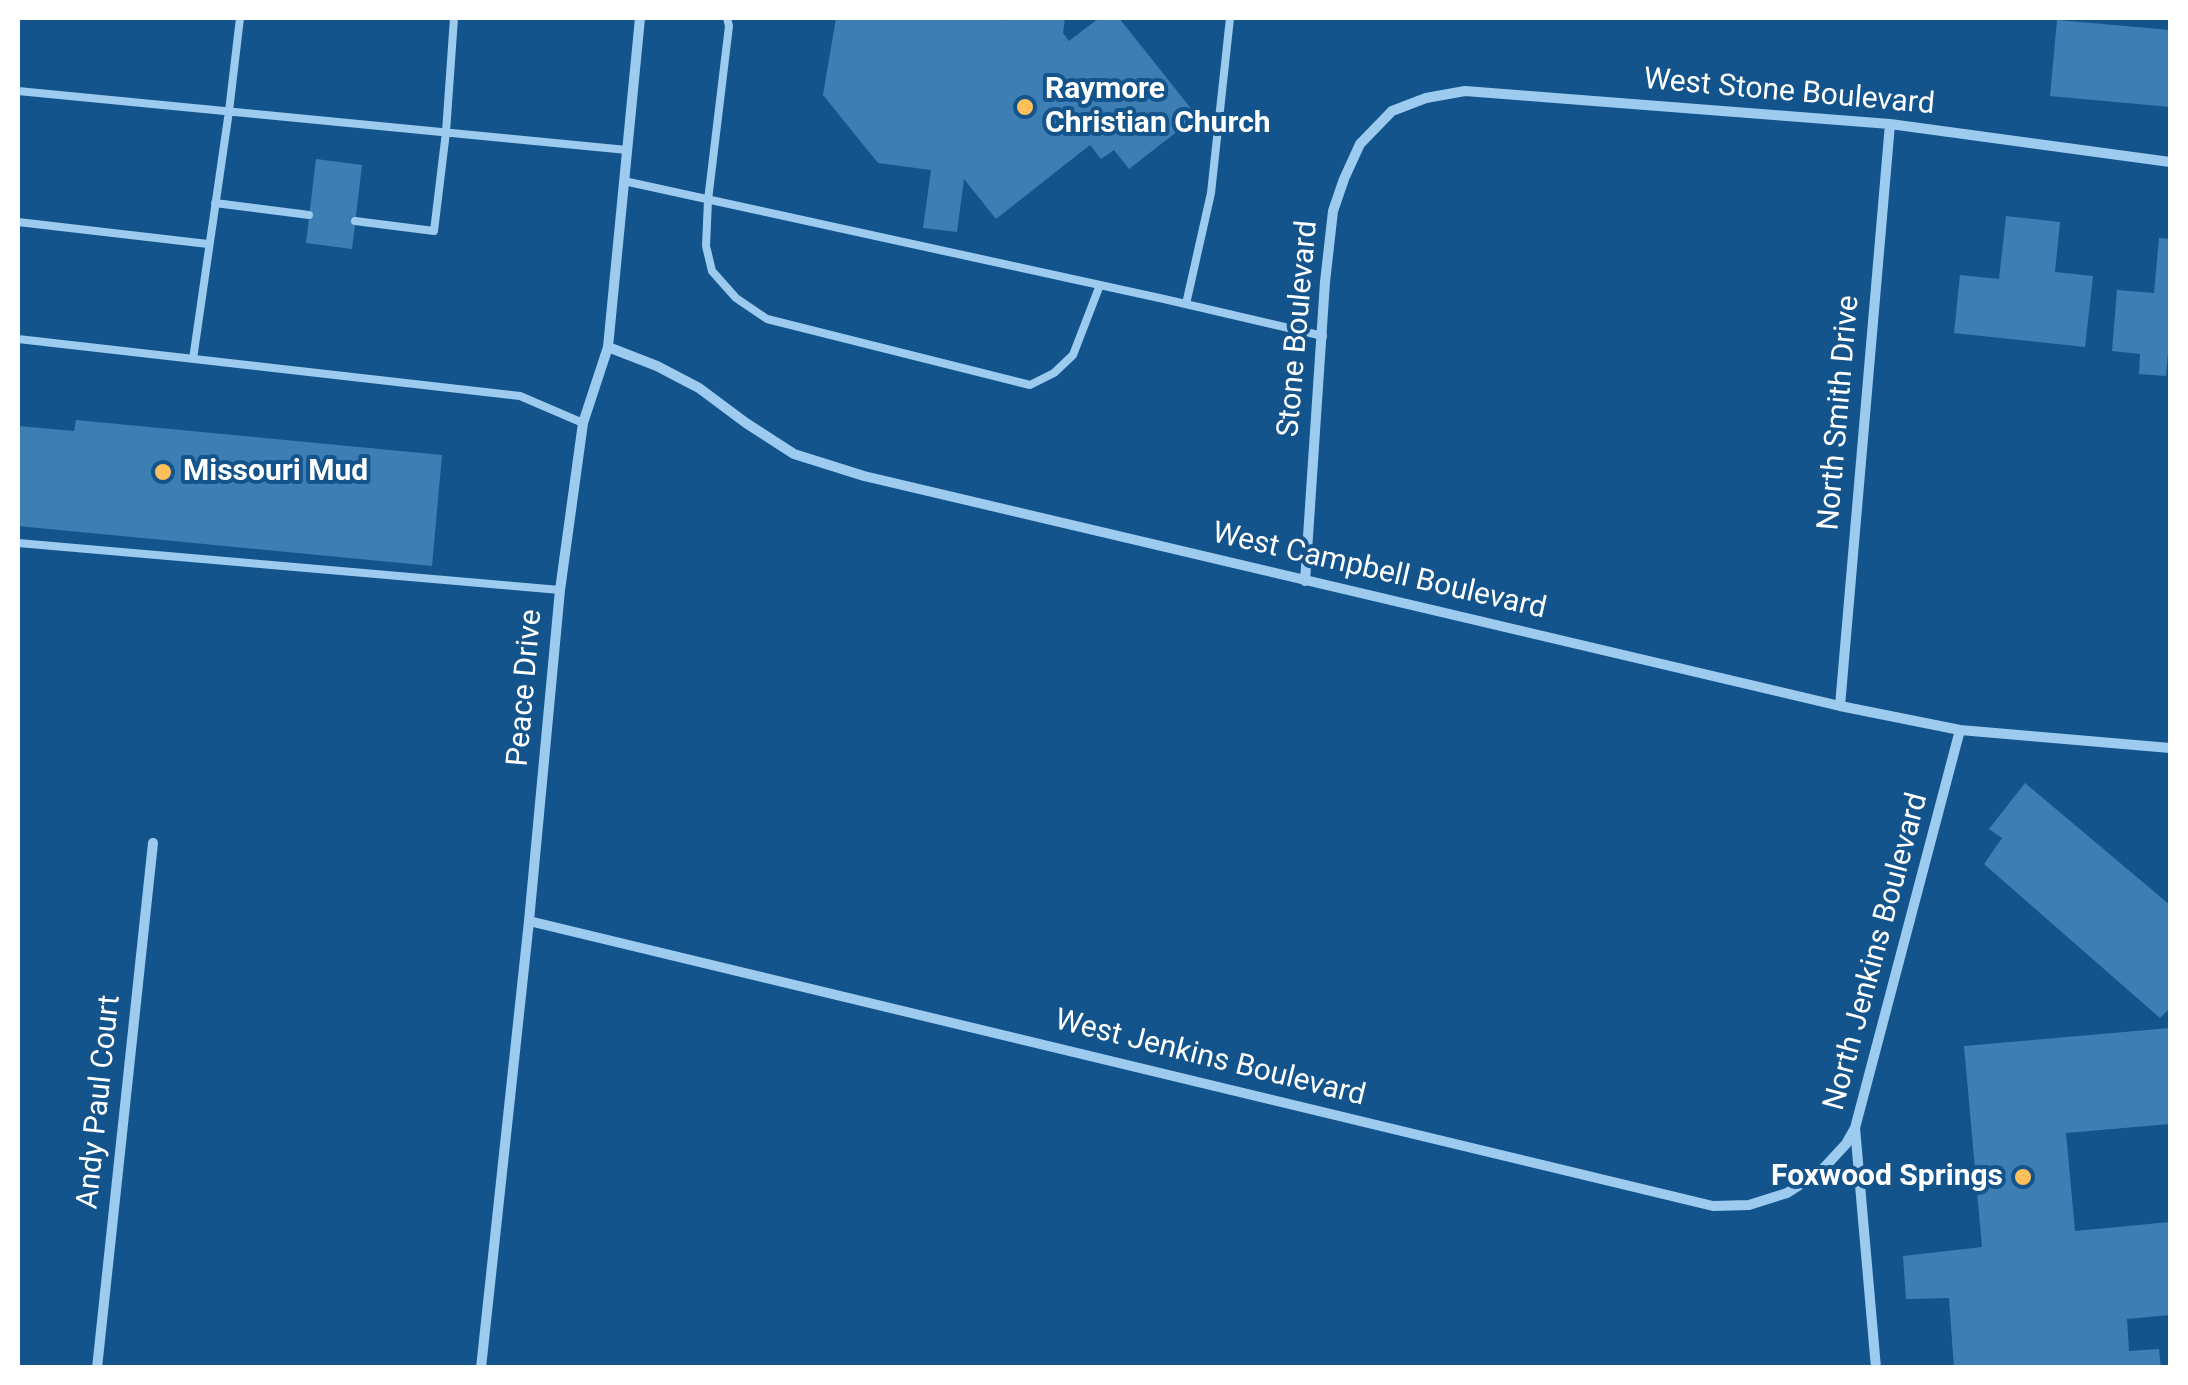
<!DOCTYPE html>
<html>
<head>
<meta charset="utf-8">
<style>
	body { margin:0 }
	#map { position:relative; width:2188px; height:1385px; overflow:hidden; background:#14548c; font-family:Roboto,sans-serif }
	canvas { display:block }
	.frame { position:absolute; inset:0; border:20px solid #fff; pointer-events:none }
</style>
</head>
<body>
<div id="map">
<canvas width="2188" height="1385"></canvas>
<div class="frame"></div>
</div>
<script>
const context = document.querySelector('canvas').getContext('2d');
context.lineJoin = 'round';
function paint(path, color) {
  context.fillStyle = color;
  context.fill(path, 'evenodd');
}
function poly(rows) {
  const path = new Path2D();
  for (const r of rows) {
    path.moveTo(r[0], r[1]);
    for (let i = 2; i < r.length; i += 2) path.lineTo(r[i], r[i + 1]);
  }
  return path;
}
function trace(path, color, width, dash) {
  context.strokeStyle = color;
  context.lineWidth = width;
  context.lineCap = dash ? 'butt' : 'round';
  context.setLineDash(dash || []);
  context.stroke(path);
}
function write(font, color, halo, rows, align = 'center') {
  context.font = font + ' Roboto,sans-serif';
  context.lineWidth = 8;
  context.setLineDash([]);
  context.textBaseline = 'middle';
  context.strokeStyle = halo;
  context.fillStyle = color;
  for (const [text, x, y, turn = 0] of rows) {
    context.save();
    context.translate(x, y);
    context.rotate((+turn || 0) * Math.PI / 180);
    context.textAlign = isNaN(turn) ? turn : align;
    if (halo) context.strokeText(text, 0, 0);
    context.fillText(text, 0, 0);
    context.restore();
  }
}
const building = poly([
	[836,18,1002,18,1005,21,1006,18,1065,18,1063,33,1069,41,1099,18,1119,18,1197,116,1129,169,1114,150,1101,159,1090,145,996,219,964,179,957,232,923,228,931,170,878,163,823,95],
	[2057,20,2170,30,2170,107,2050,96],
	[316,159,362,165,352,249,306,243],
	[2006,216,2060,222,2055,272,2093,276,2085,347,1954,333,1960,275,1999,279],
	[2159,238,2170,239,2170,353,2168,353,2166,376,2139,374,2140,354,2112,351,2117,290,2154,293],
	[76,420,442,455,432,566,18,526,18,426,74,431],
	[2025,783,2170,905,2170,1011,2168,1010,2160,1018,1984,864,2002,838,1989,829],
	[2170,1028,2170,1124,2066,1133,2075,1231,2170,1222,2170,1315,2127,1319,2129,1351,2159,1349,2161,1368,1954,1368,1949,1298,1906,1299,1903,1256,1982,1247,1964,1046]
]);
const service = poly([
	[727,18,729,26,708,200,706,246,712,271,736,298,767,319,1030,385,1054,373,1073,355,1100,285],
	[18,91,627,150],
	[624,181,1164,299,1323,336],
	[215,203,309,215],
	[355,221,434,231,446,132,454,18],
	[18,222,208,244],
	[1186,304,1211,193,1230,18],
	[18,339,520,396,583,423],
	[193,359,229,111,240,18],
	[18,543,560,590]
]);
const minor = poly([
	[608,347,657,366,699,388,746,423,794,454,864,476,1840,706,1960,730,2170,748],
	[1305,581,1325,282,1333,211,1344,179,1360,144,1392,111,1426,98,1465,91,1890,124,2170,162],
	[1840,706,1890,124],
	[529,921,1713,1206,1749,1205,1787,1193,1820,1172,1846,1144,1855,1128],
	[97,1368,153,843],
	[481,1368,529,921,560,590,583,423,608,347,640,18],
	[1876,1368,1855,1128,1960,730]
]);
const markers = [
	[1025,107,10,"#ffc05c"],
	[163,472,10,"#ffc05c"],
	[2023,1177,10,"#ffc05c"]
];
const poiNames = [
	["Raymore",1045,90],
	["Christian Church",1045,124],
	["Missouri Mud",183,472],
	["Foxwood Springs",2003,1177,"right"]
];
const streetNames = [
	["West Stone Boulevard",1789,93,5],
	["Stone Boulevard",1299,329,-85],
	["North Smith Drive",1840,413,-85],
	["West Campbell Boulevard",1379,572,13],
	["Peace Drive",526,688,-85],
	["North Jenkins Boulevard",1877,952,-75],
	["West Jenkins Boulevard",1210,1059,14],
	["Andy Paul Court",100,1102,-84]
];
paint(building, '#3d7fb5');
trace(service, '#9dcbf0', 8);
trace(minor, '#9dcbf0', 10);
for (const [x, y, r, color] of markers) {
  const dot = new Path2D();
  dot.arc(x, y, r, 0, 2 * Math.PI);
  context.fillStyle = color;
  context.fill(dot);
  trace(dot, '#14548c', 4);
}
write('bold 30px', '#fff', '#14548c', poiNames, 'left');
write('30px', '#fff', '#14548c', streetNames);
</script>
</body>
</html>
